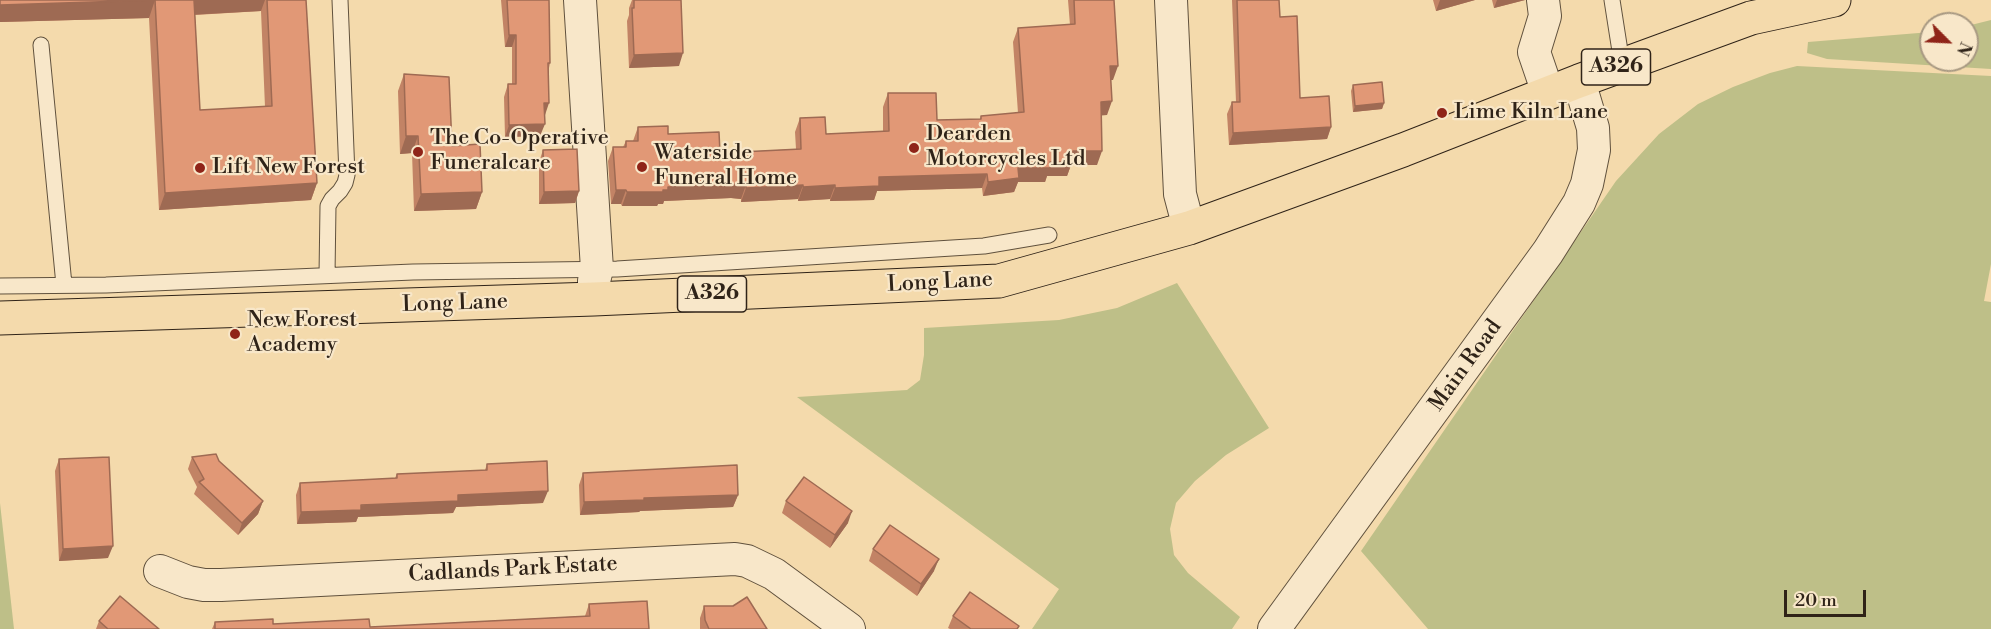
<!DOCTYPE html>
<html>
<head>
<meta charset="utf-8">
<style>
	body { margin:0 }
	#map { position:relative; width:1991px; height:629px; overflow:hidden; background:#f4daac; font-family:"Libre Bodoni",serif }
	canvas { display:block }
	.north { position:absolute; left:1919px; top:12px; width:60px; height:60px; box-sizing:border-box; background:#f8e7c9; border:2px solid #a89982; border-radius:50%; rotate:114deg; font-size:16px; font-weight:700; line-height:24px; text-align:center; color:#2f2318 }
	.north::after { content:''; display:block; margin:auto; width:21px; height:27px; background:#8f2418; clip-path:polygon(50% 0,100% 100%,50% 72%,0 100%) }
	.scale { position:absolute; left:1784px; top:590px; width:82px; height:27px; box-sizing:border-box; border:3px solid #2f2318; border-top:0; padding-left:8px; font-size:18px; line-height:21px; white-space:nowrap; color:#2f2318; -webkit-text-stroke:4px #f8e7c9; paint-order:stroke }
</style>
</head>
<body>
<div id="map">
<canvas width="1991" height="629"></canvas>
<div class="north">N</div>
<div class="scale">20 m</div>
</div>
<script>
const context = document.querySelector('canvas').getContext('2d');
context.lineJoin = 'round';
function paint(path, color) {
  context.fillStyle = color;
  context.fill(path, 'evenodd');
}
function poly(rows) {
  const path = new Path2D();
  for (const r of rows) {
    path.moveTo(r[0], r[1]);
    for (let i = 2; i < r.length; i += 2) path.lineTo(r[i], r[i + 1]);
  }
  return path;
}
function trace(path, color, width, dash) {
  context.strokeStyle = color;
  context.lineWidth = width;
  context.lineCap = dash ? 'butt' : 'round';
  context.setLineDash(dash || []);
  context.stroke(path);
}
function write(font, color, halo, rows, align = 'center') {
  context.font = font + ' "Libre Bodoni",serif';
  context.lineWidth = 4.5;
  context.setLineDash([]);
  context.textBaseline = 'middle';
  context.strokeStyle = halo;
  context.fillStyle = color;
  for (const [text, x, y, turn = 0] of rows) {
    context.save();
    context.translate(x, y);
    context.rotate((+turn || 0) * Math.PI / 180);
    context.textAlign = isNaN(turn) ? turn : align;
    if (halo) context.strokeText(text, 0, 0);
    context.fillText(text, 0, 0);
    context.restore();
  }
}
const green = poly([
	[1991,20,1991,69,1827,59,1807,53,1808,42,1931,32,1931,60,1967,60,1967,26],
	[1797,66,1991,76,1991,264,1984,301,1991,302,1991,629,1428,629,1361,551,1616,181,1659,134,1698,104,1733,87,1770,73],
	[1177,283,1269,428,1226,455,1195,481,1176,503,1170,529,1174,555,1188,573,1240,617,1232,629,1032,629,1059,589,797,397,907,390,920,380,924,355,924,328,1059,320,1117,308],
	[0,503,14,629,0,629]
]);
const lane = poly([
	[1612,0,1622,64],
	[41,45,64,285],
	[327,275,328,206,332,199,340,191,345,183,347,175,340,0],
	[0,286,106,285,413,272,617,269,984,246,1049,235]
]);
const street = poly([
	[580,0,597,269,594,281,594,299],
	[1171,0,1180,194,1189,228],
	[1543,0,1545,16,1534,52,1548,93],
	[160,571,188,582,204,585,221,585,735,559,747,561,774,574,849,629],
	[1274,629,1548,252,1579,203,1587,184,1594,150,1593,128,1579,81]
]);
const primary = poly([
	[0,318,594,299,999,281,1189,228,1403,150,1579,81,1751,18,1834,0]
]);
const wall = poly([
	[0,0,306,0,317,183,311,200,159,210,149,18,0,22],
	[261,11,265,107,200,110,195,15],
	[501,0,549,0,550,63,549,68,545,115,540,136,505,137,504,97,508,84,512,84,512,47,505,47],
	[632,0,681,0,679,66,629,68,627,21,629,15,629,8],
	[1068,0,1114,0,1113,80,1111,80,1107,115,1101,115,1097,165,1071,165,1067,176,1047,176,1045,182,1018,182,1014,192,983,196,982,188,877,191,874,200,830,201,830,199,798,201,798,199,741,202,741,199,731,198,664,201,663,204,658,204,657,206,622,206,621,204,611,204,608,161,613,147,623,147,626,141,633,141,638,127,668,134,720,153,796,149,795,132,800,118,826,134,883,131,883,107,888,93,937,120,980,119,981,116,1018,113,1013,42,1018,28,1070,25],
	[1232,0,1279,0,1280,17,1300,98,1331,127,1327,139,1229,145,1227,114,1232,102,1236,102],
	[1433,0,1475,0,1436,11],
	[1492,0,1525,0,1494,8],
	[404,74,482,192,476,209,414,211,412,153,400,154,398,91],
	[1353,85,1384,103,1382,109,1353,112,1351,91],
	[543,150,579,191,575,203,539,204,539,162],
	[192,457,219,461,263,501,258,514,238,535,194,494,197,487,188,469],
	[59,459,108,558,59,561,55,471],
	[487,464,543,503,456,507,453,513,358,517,356,522,297,524,296,495,300,483,395,478,397,474,485,470],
	[583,473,738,495,733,507,640,511,639,512,580,515,579,485],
	[786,501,848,523,830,548,782,513],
	[873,549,934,571,917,596,869,561],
	[589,604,649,629,212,629,215,622,370,627,585,616],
	[704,606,767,629,700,629,700,618],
	[953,616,1018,629,950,629,948,628],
	[99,621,159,629,96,629]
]);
const shadedWall = poly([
	[155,0,149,18,0,22,0,5],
	[194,0,265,0,261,11,188,15],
	[1440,0,1475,0,1436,11],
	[1497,0,1525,0,1494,8],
	[509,35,516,35,512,47,505,47],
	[683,53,679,66,629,68,634,55],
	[1110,66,1118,66,1113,80,1105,80],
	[1112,101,1107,115,1096,116,1101,102],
	[544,103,549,103,545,115],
	[1384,103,1382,109,1353,112,1355,106],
	[545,124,540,136,505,137,509,125],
	[1331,127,1327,139,1229,145,1233,133],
	[406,136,418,136,412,153,400,154],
	[1073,151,1102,151,1097,165,1071,165,1067,176,1047,176,1045,182,1018,182,1014,192,983,196,988,182,1018,168,1050,162],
	[987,174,982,188,877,191,874,200,830,201,835,188,879,177],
	[317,183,311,200,159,210,165,193],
	[736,184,746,185,741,199,731,198,664,201,663,204,658,204,657,206,622,206,627,192,663,190,668,187],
	[803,185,798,199,741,202,746,188],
	[835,185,830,199,798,201,803,187],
	[616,190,626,190,621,204,611,204],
	[579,191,575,203,539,204,544,192],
	[482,192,476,209,414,211,421,194],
	[548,491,543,503,456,507,453,513,358,517,356,522,297,524,301,512,458,495],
	[738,495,733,507,640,511,639,512,580,515,584,502,644,498],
	[263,501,258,514,238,535,242,523],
	[852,511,848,523,830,548,835,535],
	[113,546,108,558,59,561,63,549],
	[939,559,934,571,917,596,921,584]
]);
const building = poly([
	[0,0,194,0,200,110,272,106,267,0,306,0,317,183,165,193,155,0,0,5,0,0],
	[507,0,549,0,550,63,548,63,549,103,544,103,545,124,509,125,508,84,516,84,516,35,509,35,507,0],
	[634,0,681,0,683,53,634,55,632,8,634,8,634,0],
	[1074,0,1114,0,1118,66,1110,66,1112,101,1101,102,1102,151,1073,151,1072,162,1050,162,1050,168,1018,168,1019,178,988,182,987,174,879,177,879,186,835,188,835,185,803,187,803,185,746,188,746,185,736,184,668,187,668,190,663,190,663,192,627,192,626,190,616,190,613,147,626,147,626,141,638,141,638,127,668,126,668,134,719,132,720,153,801,149,800,118,825,117,826,134,889,131,888,93,936,93,937,120,981,119,981,116,1024,112,1018,28,1075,24,1074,0],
	[1237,0,1279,0,1280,17,1297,16,1300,98,1329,96,1331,127,1233,133,1232,102,1240,102,1237,0],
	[404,74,449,77,452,146,480,144,482,192,421,194,418,136,406,136,404,74],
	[1382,82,1384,103,1355,106,1353,85,1382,82],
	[577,149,579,191,544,192,543,150,577,149],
	[216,454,219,461,263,501,242,523,199,482,204,479,192,457,216,454],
	[109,457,113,546,63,549,59,459,109,457],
	[547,461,548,491,458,495,458,501,361,505,361,510,301,512,300,483,397,478,397,474,487,470,487,464,547,461],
	[737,465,738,495,644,498,644,500,584,502,583,473,737,465],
	[804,477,852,511,835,535,786,501,804,477],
	[890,525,939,559,921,584,873,549,890,525],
	[970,592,1019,626,1017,629,971,629,953,616,970,592],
	[120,596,159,629,108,629,99,621,120,596],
	[747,597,767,629,709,629,705,620,704,606,733,606,747,597],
	[647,601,649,629,215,629,215,622,273,619,273,624,369,619,370,627,590,616,589,604,647,601]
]);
const markers = [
	[1442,113,6,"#8f2418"],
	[914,148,6,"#8f2418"],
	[418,152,6,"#8f2418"],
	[642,167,6,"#8f2418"],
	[200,168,6,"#8f2418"],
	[235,334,6,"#8f2418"]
];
const shields = [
	[1616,67,69],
	[712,294,69]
];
const shieldNames = [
	["A326",1616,67],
	["A326",712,294]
];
const poiNames = [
	["Lime Kiln Lane",1454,113],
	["Dearden",926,135],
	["Motorcycles Ltd",926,160],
	["The Co-Operative",430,139],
	["Funeralcare",430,164],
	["Waterside",654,154],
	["Funeral Home",654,179],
	["Lift New Forest",212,168],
	["New Forest",247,321],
	["Academy",247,346]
];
const streetNames = [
	["Long Lane",940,283,-3],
	["Long Lane",455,304,-2],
	["Main Road",1466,366,-54],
	["Cadlands Park Estate",513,570,-3]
];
paint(green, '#bebf88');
trace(lane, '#60513d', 17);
trace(street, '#60513d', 34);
trace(primary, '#2f2318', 35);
trace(lane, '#f8e7c9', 15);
trace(street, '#f8e7c9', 32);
trace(primary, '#f4daac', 33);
paint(wall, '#c28365');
paint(shadedWall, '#9e6a53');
paint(building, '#e19876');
trace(building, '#9e6a53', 1.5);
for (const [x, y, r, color] of markers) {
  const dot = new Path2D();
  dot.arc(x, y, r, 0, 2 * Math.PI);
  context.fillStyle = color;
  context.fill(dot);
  trace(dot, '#f8e7c9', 2);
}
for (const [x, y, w] of shields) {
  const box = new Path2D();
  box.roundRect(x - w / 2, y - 18, w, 36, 4.5);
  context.fillStyle = '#f8e7c9';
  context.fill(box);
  trace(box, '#2f2318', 1.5);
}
write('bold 21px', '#2f2318', null, shieldNames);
write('22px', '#2f2318', '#f8e7c9', poiNames, 'left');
write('22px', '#2f2318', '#f8e7c9', streetNames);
</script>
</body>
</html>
